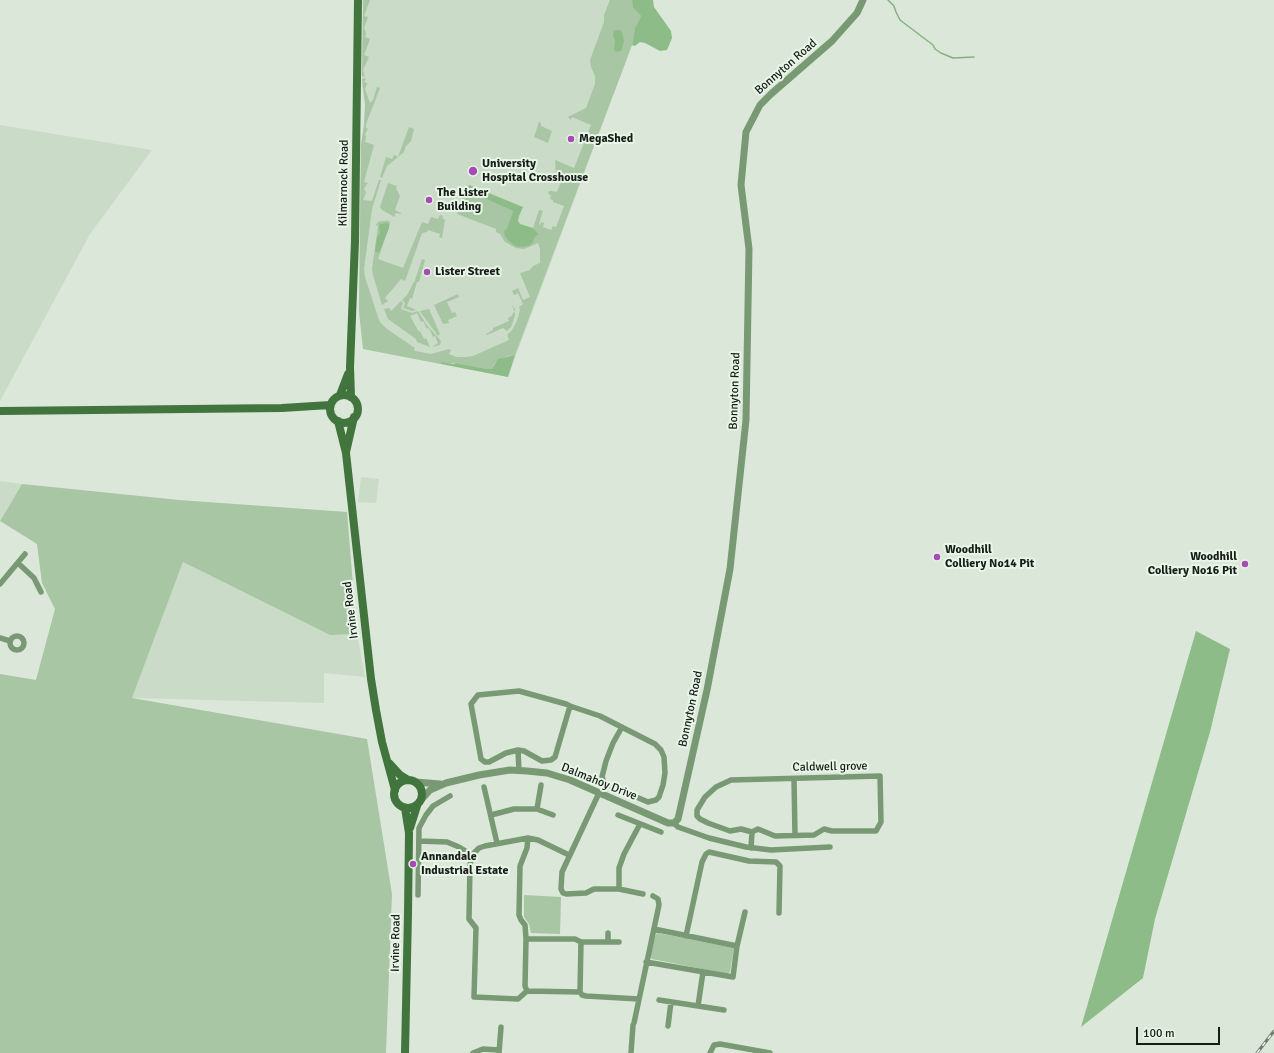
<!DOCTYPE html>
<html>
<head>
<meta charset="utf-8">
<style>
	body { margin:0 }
	#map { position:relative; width:1274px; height:1053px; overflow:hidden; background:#dbe8d9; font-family:Signika,sans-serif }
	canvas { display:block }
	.scale { position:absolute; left:1136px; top:1027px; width:84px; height:18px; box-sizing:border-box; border:2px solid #181d18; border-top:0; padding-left:5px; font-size:12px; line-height:14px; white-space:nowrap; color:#181d18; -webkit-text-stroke:3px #e8f6e7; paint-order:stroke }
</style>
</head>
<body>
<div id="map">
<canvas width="1274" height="1053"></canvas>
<div class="scale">100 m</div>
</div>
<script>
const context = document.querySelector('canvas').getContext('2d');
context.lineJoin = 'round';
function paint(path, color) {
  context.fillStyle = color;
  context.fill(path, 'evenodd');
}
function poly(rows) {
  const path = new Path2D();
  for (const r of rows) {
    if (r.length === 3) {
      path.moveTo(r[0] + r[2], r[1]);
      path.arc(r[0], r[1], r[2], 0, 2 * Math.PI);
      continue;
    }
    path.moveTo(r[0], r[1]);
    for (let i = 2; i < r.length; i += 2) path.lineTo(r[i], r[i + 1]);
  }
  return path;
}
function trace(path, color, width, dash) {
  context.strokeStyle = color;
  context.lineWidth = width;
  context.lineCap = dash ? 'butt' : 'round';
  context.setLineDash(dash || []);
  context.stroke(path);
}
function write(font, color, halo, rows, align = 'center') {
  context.font = font + ' Signika,sans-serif';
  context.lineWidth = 4;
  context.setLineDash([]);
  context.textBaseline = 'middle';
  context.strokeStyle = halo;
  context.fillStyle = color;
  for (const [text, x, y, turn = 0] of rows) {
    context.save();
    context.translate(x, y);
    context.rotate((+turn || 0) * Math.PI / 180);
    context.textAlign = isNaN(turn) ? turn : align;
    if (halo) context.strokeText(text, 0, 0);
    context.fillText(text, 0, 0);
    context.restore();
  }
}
const built = poly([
	[363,0,649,0,508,377,363,349,359,311,361,145,364,125,365,105,362,86],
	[0,125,152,150,90,234,0,401],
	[361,477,379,479,376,503,358,502],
	[0,481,22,484,0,520],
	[183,562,330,635,357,634,365,677,324,673,324,703,132,698]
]);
const green = poly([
	[363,0,370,0,364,16,368,17,364,28,366,33,365,37,370,39,364,55,369,57,363,70,365,77,362,76],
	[610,0,632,0,633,8,641,16,635,28,632,45,515,355,507,356,495,363,492,369,487,369,456,363,441,363,441,364,363,349,359,311,361,145,364,125,365,105,362,78,366,79,364,82,367,83,365,89,370,103,373,100,377,87,380,88,366,124,366,128,368,129,365,134,366,136,365,142,374,145,364,182,368,183,366,185,364,189,366,192,363,200,372,201,379,180,381,180,372,209,364,269,365,277,378,317,380,322,387,329,415,348,414,349,415,351,431,354,449,349,451,350,449,354,456,357,465,357,473,356,509,340,507,335,512,330,517,321,520,310,519,307,523,304,518,293,514,295,512,291,518,288,523,300,530,297,520,273,530,270,533,266,540,263,540,249,538,243,524,249,516,248,505,242,500,234,496,232,496,229,457,214,463,197,465,197,468,187,475,194,513,211,507,228,505,229,533,242,535,237,539,234,533,228,539,210,543,211,539,224,540,225,541,222,544,223,543,227,551,230,553,226,556,227,564,206,553,202,553,200,550,199,551,195,548,194,549,191,551,191,557,192,562,179,556,176,555,160,574,168,591,125,572,117,571,120,568,117,586,108,595,84,595,76,591,67,590,60,604,22,604,15],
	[539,122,541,123,541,126,552,131,548,143,534,137],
	[409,127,414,129,411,141,406,146,404,152,387,166,382,178,380,177,386,157,392,159,394,155,398,157],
	[388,183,397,186,396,188,400,196,395,210,401,213,401,214,396,213,394,217,382,210,380,207],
	[440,215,443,216,442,218,445,220,442,238,439,237,440,234,428,230,427,232,422,233,405,281,401,279,385,298,388,301,382,305,373,275,372,269,378,226,376,225,377,223,380,221,386,221,386,220,390,222,390,224,378,259,403,268,422,222,428,224,431,217,438,219],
	[422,259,425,260,419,282,417,282,412,299,410,298,407,306,416,310,412,311,403,308,405,303,402,300,407,295,415,280],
	[458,294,459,297,447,302,452,313,455,312,457,316,448,320,449,323,443,324,434,305],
	[401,301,403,303,401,309,412,313,418,311,426,324,441,341,440,345,432,347,438,343,435,336,433,337,429,328,427,329,423,321,421,322,417,313,410,316,419,332,420,331,424,339,426,338,430,347,417,342,416,339,388,319,384,309,389,308,391,311],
	[512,305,515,309,515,316,511,327,507,331,503,328,487,335,486,334,493,330,493,328,509,321,508,318,513,315,512,314,515,312],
	[429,309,440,334,438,336,421,313,420,311],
	[22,484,179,500,347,512,357,634,330,635,183,562,132,698,367,739,392,894,386,1053,0,1053,0,674,36,680,55,609,42,583,37,544,0,521],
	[524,895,561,897,560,934,531,933,529,924,524,917],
	[658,933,734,948,730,972,728,974,652,959,649,956,656,934]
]);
const forest = poly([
	[632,0,653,0,654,7,671,31,672,38,667,50,660,51,645,43,640,42,635,46,632,45,635,28,641,16,633,8],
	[617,30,619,30,622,32,624,41,621,51,616,52,614,50,615,41,613,35,614,31],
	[469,185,523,207,519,216,518,221,520,224,533,228,539,234,535,237,533,242,529,246,519,247,514,245,508,240,505,236,504,231,507,228,513,211,475,194,468,187],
	[386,223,389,224,389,228,379,253,375,251,377,238,380,233,379,226,380,224],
	[515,355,508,377,441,364,441,362,454,364,456,363,487,369,492,369,498,359],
	[1196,631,1230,649,1210,732,1155,919,1143,978,1081,1027]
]);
const stream = poly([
	[888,0,894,6,896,12,900,20,933,45,935,49,941,53,953,58,974,57]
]);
const minor = poly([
	[18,563,34,578,41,592],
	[0,584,25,554],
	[17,643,7],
	[0,638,10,641],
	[570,706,555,757,551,760,542,761,524,751,518,750,506,753,489,762,485,762,481,759,471,704,478,695,519,691,566,704,570,706,600,716,655,744,661,750,664,757,665,773,663,785,659,797,656,800,648,802,608,785,604,782,602,777,606,761,613,743,622,727],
	[518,750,519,771],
	[794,779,795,835],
	[484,787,497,843],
	[599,793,562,872,561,889,563,893,566,894,586,893,594,889,619,889,643,894],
	[537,809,541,785],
	[491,815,514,809,537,809,553,815],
	[618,815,661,832],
	[674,823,678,827,709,838,746,847,771,850,830,847],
	[419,841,447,842,459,847,472,855],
	[751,848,752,832,741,829,730,831,708,823,700,819,697,816,697,810,705,797,716,787,731,780,880,776,881,822,876,831,832,831,824,829,814,835,775,836,758,829,752,832],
	[569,855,538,840,528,838,485,846,479,848,472,855,470,865,469,919,476,928,474,997,518,999,527,991,580,992],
	[619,889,619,868,624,854,640,824],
	[418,895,419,828,426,815,433,806,450,796],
	[654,929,737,946],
	[686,936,702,862,706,854,709,852,749,861,776,862,780,866,779,913],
	[526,939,575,939,581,942,580,992],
	[581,942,619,942],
	[608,942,608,933],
	[646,962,733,977,737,946,745,912],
	[527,991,525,986,526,939,525,925,521,920,519,915,520,866,527,848,528,838],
	[580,992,582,995,586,996,639,999],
	[659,1000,724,1010],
	[698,1006,703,972],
	[634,1023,659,905,658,899,653,896],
	[668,1026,671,1002],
	[473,1053,483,1049,499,1050],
	[499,1053,501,1027],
	[631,1053,633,1025],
	[710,1053,714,1045,720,1044,770,1053]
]);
const tertiary = poly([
	[416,782,440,784],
	[422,799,430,790,446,783,479,775,510,770,527,771,547,773,570,780,668,823,674,823,678,819,707,690,730,569,746,420,749,249,741,185,746,132,760,105,771,94,832,41,857,13,863,0]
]);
const secondary = poly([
	[340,395,348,374],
	[344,409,14],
	[351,397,350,367,355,241,358,0],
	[0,411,282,408,330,405],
	[338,421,346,453,371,679,376,710,382,742,395,790],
	[346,452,354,417],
	[389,763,400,775,408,780],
	[408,794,14],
	[405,808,409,833,408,913,405,1053],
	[410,828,417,806]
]);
const rail = poly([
	[1257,1053,1274,1031]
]);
const markers = [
	[571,139,4,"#a64ab4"],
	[473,171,5,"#a64ab4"],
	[429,200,4,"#a64ab4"],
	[427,272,4,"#a64ab4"],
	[937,557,4,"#a64ab4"],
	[1245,564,4,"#a64ab4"],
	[413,864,4,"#a64ab4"]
];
const streetNames = [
	["Bonnyton Road",786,67,-41],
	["Kilmarnock Road",344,183,-89],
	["Bonnyton Road",735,391,-88],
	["Irvine Road",351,610,-97],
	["Bonnyton Road",691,709,-78],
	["Caldwell grove",830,767,-1],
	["Dalmahoy Drive",599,782,22],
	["Irvine Road",396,943,-89]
];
const poiNames = [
	["MegaShed",579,139],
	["University",482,164],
	["Hospital Crosshouse",482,178],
	["The Lister",437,193],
	["Building",437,207],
	["Lister Street",435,272],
	["Woodhill",945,550],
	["Colliery No14 Pit",945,564],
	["Woodhill",1237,557,"right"],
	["Colliery No16 Pit",1237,571,"right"],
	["Annandale",421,857],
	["Industrial Estate",421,871]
];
paint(built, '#cadbc8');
paint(green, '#a8c5a4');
paint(forest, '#8dbc88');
trace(stream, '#84b27f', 1.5);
trace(minor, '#789974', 5.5);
trace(tertiary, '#789974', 7);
trace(secondary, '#42753d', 8);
trace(rail, '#727a71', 3);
trace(rail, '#e8f6e7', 1.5, [4.5]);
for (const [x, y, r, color] of markers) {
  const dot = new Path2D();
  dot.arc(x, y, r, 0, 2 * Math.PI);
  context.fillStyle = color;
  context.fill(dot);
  trace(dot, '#e8f6e7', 1.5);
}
write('12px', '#181d18', '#e8f6e7', streetNames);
write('bold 12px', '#181d18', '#e8f6e7', poiNames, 'left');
</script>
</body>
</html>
